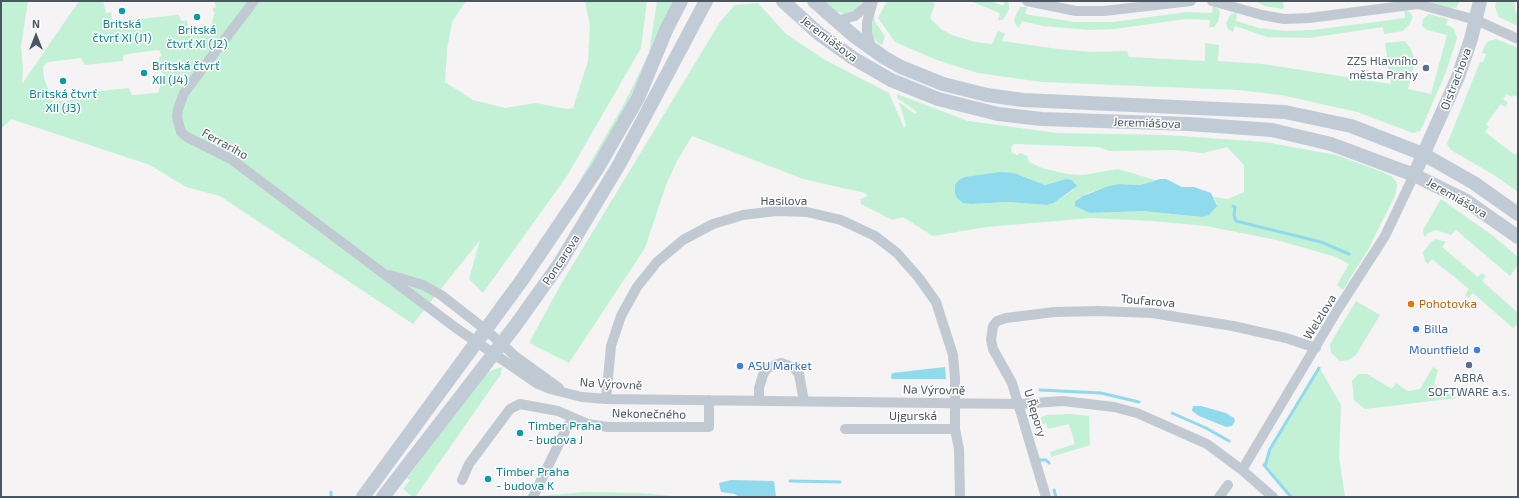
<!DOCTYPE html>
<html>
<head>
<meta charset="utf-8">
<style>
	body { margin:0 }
	#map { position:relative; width:1519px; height:498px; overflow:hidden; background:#f5f3f3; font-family:"Exo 2",sans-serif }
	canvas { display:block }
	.frame { position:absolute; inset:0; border:2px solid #4a5661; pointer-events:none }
	.north { position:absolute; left:16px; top:16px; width:40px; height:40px; -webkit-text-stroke:3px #fff; paint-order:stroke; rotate:0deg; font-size:11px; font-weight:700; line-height:16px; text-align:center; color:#4a5661 }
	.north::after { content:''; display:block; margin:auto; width:14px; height:18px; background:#4a5661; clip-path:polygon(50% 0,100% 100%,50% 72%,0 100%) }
</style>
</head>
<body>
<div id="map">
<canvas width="1519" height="498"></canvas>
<div class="frame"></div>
<div class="north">N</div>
</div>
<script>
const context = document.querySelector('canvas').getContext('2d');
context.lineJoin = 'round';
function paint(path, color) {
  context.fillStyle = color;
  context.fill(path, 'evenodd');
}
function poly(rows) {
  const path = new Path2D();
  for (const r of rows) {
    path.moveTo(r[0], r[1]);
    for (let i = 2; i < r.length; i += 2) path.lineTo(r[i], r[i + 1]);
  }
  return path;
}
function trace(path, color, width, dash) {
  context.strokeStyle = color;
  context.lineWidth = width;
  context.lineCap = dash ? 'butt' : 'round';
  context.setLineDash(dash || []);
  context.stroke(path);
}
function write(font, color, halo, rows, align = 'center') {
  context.font = font + ' "Exo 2",sans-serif';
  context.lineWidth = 3;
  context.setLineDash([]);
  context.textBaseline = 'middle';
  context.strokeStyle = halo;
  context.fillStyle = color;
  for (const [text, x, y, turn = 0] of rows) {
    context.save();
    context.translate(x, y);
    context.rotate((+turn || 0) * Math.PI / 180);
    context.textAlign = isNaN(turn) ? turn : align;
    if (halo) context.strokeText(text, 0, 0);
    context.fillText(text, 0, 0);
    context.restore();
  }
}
const green = poly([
	[1,1,28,1,21,46,23,69,22,84,79,1,103,1,106,13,111,12,112,22,177,15,178,14,182,21,187,20,188,28,211,26,215,12,213,12,213,8,216,7,214,1,466,1,452,22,447,50,445,82,473,100,505,108,536,103,567,109,573,108,588,61,590,26,585,1,647,1,641,48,567,176,483,293,469,279,480,240,413,324,220,196,186,187,150,165,11,119,1,129],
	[159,50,162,56,159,57,159,60,162,65,160,66,160,70,164,75,158,93,132,95,129,88,82,93,80,99,53,102,44,78,43,67,48,62,81,58,85,65,123,61,123,56,127,54],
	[657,1,676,1,626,106,605,145,496,308,495,304,514,280,575,189,625,102,649,53],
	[823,1,863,1,854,11,845,14,834,11],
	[887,1,931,1,935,4,930,18,941,29,952,35,975,42,992,44,998,31,1005,33,1002,41,1058,49,1091,52,1127,51,1129,57,1205,61,1205,43,1219,45,1218,61,1263,64,1391,84,1385,43,1405,41,1411,49,1415,62,1408,89,1431,94,1447,35,1427,30,1422,26,1423,19,1429,14,1448,19,1446,24,1454,29,1457,38,1446,72,1423,125,1420,131,1413,133,1357,112,1281,95,1238,90,1042,82,978,73,937,60,895,42,878,18],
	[970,1,991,1,1003,6,1005,1,1007,1,1009,4,1009,9,1003,20,998,20,1000,13],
	[1256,1,1283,1,1284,8,1282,9,1264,6],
	[1428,1,1460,1,1456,8,1447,7],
	[1496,1,1514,1,1516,13,1518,13,1518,26,1499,17,1495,7],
	[758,3,786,34,825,60,889,93,904,128,906,125,899,102,915,114,917,112,897,98,897,94,968,121,1057,133,1166,135,1265,142,1336,155,1380,171,1391,176,1396,181,1397,186,1395,196,1369,248,1343,290,1337,285,1349,264,1336,257,1277,240,1206,226,1152,221,1091,218,986,227,933,236,903,217,892,220,861,204,860,199,868,196,865,193,803,179,692,136,677,161,666,185,645,248,569,363,529,343,561,284,720,22,735,5],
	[1014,144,1098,147,1110,151,1175,150,1203,153,1227,147,1244,165,1244,192,1228,199,1213,197,1217,204,1202,217,1143,211,1090,213,1083,196,1088,193,1118,184,1140,185,1155,180,1118,169,1083,175,1067,174,1042,168,1029,162,1027,156,1023,154,1020,153,1017,155,1012,153,1011,147],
	[996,173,1014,173,1045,185,1066,179,1075,182,1073,190,1054,203,1047,205,1008,202,972,204],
	[1213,6,1219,9,1220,13,1218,22,1214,27,1209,27,1210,20,1186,19,1114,29,1090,30,1043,26,1022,21,1019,28,1015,24,1014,19,1020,7,1027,7,1025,14,1074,22,1113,22,1187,12,1212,13],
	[1404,10,1410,12,1413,17,1409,25,1403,31,1384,34,1383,27,1309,38,1267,37,1235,26,1233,32,1228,29,1226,23,1231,14,1237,13,1236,21,1259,28,1285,31,1313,30,1405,18],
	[874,15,875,22,885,36,882,45,878,43,872,35,871,29],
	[1496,39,1518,48,1518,98,1514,95,1512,97,1507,94,1503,99,1508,103,1505,107,1501,104,1486,124,1489,127,1485,132,1515,155,1518,151,1518,192,1494,175,1451,150,1447,144,1480,62,1483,62,1486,54,1482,53,1485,45,1489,41],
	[1441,199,1492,235,1518,257,1518,265,1510,276,1456,230,1451,235,1436,230,1428,233,1425,237,1424,236,1423,230],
	[1436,239,1446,242,1442,247,1478,277,1482,273,1486,276,1482,281,1518,313,1518,324,1513,328,1473,293,1468,298,1465,295,1469,289,1432,259,1428,264,1425,261,1423,252,1432,241],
	[1356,301,1380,315,1356,355,1349,360,1340,361,1331,353,1330,344],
	[502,367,501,374,416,496,413,497,403,489,410,480,407,478,483,377,490,371],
	[1319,367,1341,405,1339,457,1345,497,1292,497,1266,464,1273,442,1292,416],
	[1433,367,1438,370,1434,385,1457,398,1365,409,1354,400,1352,381,1358,374,1367,374,1392,389,1396,383,1408,391,1420,389],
	[1072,414,1089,416,1090,445,1051,457,1050,452,1075,444,1069,424,1048,429,1046,423,1042,424,1041,417,1047,415],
	[585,492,642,493,682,497,529,497]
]);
const water = poly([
	[1000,172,1014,173,1045,185,1066,179,1072,180,1077,186,1054,203,1047,205,1008,202,972,204,963,203,957,198,955,193,955,185,959,180,965,177],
	[1160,179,1166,179,1182,187,1194,187,1211,193,1217,206,1209,215,1202,217,1143,211,1090,213,1075,206,1075,202,1083,196,1106,187,1118,184,1140,185],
	[945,367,946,379,892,379,891,377,892,373],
	[1193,406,1201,406,1226,413,1234,418,1235,421,1232,426,1226,427,1199,416,1192,411],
	[731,480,774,481,776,497,739,497,735,494,721,492,719,483]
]);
const stream = poly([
	[1233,206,1235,207,1234,215,1236,221,1321,242,1349,254],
	[1040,390,1101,393,1139,402],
	[1172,413,1206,428,1229,441],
	[1034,424,1036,429],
	[1040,460,1046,460,1049,463],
	[1264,465,1291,497],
	[1265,466,1270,449,1319,368],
	[790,481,840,482],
	[1054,490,1056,497],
	[331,492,331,497]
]);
const street = poly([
	[254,1,184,93,178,109,177,117,181,132,187,137,231,159,456,328,538,384,550,389,582,397,606,399,1019,404,1063,401,1114,407,1137,413,1207,444,1242,470,1273,497],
	[1027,1,1076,11,1104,11,1191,1],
	[1212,1,1262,15,1284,19,1309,18,1418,4,1476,20,1518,39],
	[836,21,855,16,872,1],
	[872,50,867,33,867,22,873,1],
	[390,275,423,285,441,295,486,330,515,356,559,388],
	[606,399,611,346,621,316,637,287,657,262,683,240,713,224,743,215,776,211,807,212,841,220,856,227,875,236,897,253,919,278,936,302,953,355,955,378,955,429,845,429],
	[759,401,759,388,763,375,767,368,781,363,794,368,799,374,804,401],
	[955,429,959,449,960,497],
	[1242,470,1338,309,1385,236,1414,175],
	[462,480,469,464,510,409,520,404,558,411,588,424,608,427,709,427,709,400],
	[533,497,568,425],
	[1046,497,1012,383,993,349,991,340,993,326,997,321,1006,318,1054,312,1098,311,1152,313,1233,326,1286,338,1316,348],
	[1219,497,1228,485]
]);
const secondary = poly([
	[783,1,818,33,853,58,891,80,938,99,998,114,1042,119,1189,124,1272,130,1331,144,1414,175,1465,200,1518,237],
	[814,1,854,36,885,58,901,67,943,84,987,95,1023,100,1285,112,1351,126,1423,154,1474,183,1518,214],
	[1414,175,1458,77,1471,39,1480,1],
	[363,497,522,280,597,169,638,98,667,28,681,1],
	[383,497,515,326,560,263,620,163,706,1]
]);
const markers = [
	[122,11,4,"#0f9aa8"],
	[197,17,4,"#0f9aa8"],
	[1426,68,4,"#5c6f8a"],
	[144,73,4,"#0f9aa8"],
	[63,81,4,"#0f9aa8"],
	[1411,304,4,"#e8710a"],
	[1416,329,4,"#3f7fe0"],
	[1477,350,4,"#3f7fe0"],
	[1469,365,4,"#5c6f8a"],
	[740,366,4,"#3f7fe0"],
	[520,433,4,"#0f9aa8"],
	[488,479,4,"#0f9aa8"]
];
const cultureNames = [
	["Britská",122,24],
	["čtvrť XI (J1)",122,38],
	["Britská",197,30],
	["čtvrť XI (J2)",197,44],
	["Britská čtvrť",152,66,"left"],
	["XII (J4)",152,80,"left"],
	["Britská čtvrť",63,94],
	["XII (J3)",63,108],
	["Timber Praha",528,426,"left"],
	["- budova J",528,440,"left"],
	["Timber Praha",496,472,"left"],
	["- budova K",496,486,"left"]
];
const streetNames = [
	["Jeremiášova",829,39,37],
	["Oistrachova",1456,79,-69],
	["Jeremiášova",1147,123,2],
	["Ferrariho",225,144,29],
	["Jeremiášova",1457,198,30],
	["Hasilova",784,201],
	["Poncarova",561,260,-57],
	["Toufarova",1148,301,5],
	["Welzlova",1320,317,-58],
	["Na Výrovně",611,384,3],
	["Na Výrovně",934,390,1],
	["U Řepory",1035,413,73],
	["Nekonečného",649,414,1],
	["Ujgurská",913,416]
];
const serviceNames = [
	["ZZS Hlavního",1418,61],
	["města Prahy",1418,75],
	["ABRA",1469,378,"center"],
	["SOFTWARE a.s.",1469,392,"center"]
];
const foodNames = [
	["Pohotovka",1419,304]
];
const shopNames = [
	["Billa",1424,329],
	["Mountfield",1469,350,"right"],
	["ASU Market",748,366]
];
paint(green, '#c3f1d5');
paint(water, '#90daee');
trace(stream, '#90daee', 3);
trace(street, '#c1cad2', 10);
trace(secondary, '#c1cbd6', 14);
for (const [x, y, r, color] of markers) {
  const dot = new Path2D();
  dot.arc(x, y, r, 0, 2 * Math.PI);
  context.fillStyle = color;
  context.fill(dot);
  trace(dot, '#fff', 1.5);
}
write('12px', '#0d838f', '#fff', cultureNames);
write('12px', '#4a5661', '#fff', streetNames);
write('12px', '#4e5e75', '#fff', serviceNames, 'right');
write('12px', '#c56008', '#fff', foodNames, 'left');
write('12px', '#366cbe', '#fff', shopNames, 'left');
</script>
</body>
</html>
